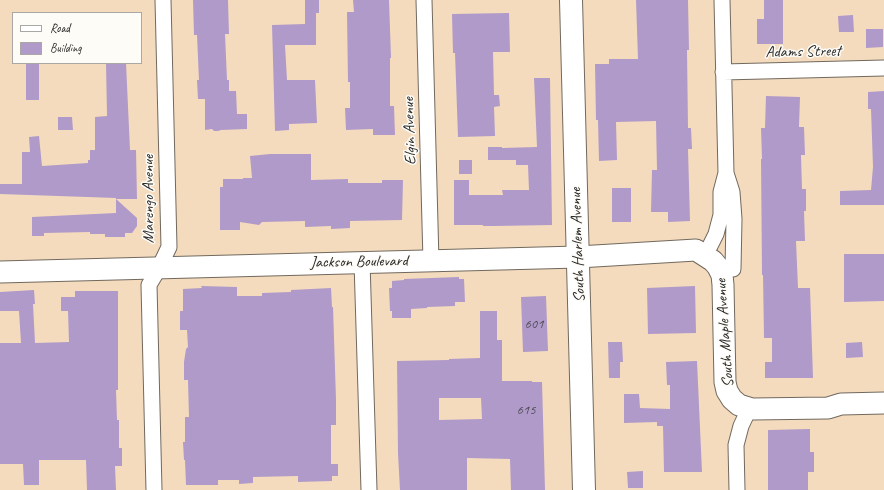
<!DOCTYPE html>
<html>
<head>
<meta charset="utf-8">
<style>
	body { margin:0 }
	#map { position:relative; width:884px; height:490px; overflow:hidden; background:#f4dbbe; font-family:Caveat,sans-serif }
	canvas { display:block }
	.legend { position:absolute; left:12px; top:12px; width:130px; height:52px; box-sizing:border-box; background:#fdfcf7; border:1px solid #a9a8a5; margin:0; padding:5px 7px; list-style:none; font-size:12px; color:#2b2b2b }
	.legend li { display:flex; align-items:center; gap:8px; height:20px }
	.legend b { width:20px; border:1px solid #a9a8a5 }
</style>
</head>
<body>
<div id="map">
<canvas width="884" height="490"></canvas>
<ul class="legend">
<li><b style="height:5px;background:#fff"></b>Road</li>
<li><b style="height:11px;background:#b09ac9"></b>Building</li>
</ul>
</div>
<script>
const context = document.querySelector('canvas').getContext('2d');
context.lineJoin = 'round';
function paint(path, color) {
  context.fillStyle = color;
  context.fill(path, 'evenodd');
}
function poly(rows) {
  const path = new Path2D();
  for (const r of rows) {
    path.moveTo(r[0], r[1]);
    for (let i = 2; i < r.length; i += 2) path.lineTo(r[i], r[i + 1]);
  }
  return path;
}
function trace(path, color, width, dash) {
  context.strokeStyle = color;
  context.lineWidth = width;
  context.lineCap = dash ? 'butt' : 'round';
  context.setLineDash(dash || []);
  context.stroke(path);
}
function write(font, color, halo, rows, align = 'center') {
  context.font = font + ' Caveat,sans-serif';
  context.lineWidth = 3;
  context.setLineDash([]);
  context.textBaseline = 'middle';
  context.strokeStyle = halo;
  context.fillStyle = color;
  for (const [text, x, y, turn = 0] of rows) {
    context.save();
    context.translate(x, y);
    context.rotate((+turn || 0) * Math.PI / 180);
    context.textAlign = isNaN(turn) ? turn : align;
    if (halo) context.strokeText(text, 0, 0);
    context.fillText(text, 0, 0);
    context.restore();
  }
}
const building = poly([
	[193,0,228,0,229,34,225,34,227,80,229,80,229,91,236,91,237,114,247,114,247,129,221,130,218,131,214,131,212,129,205,130,205,99,198,99,197,80,199,80,197,35,194,35],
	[305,0,319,0,319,13,316,13,316,45,285,45,287,80,315,80,317,123,289,124,289,130,275,131,272,25,305,24],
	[353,0,389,0,391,58,390,58,390,106,394,106,395,135,373,135,373,129,346,130,345,108,350,108,350,82,348,82,347,12,354,12],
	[636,0,688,0,689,50,687,50,688,128,691,128,692,149,688,149,690,221,668,222,668,212,651,212,652,170,657,170,656,121,616,122,617,160,599,161,598,120,596,120,595,64,609,64,609,59,638,59],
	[764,0,783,0,783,44,757,44,757,19,764,19],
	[509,13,510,52,493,52,494,95,499,95,500,106,494,107,495,136,458,137,455,53,453,53,452,14],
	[853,15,854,32,839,32,838,16],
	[866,29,883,29,883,47,866,48],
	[26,63,39,63,39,100,26,100],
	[106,63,126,63,130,150,136,150,137,199,116,199,116,198,0,194,0,184,22,184,22,152,30,152,29,137,39,136,42,166,88,163,88,160,90,160,90,150,95,150,95,117,107,116],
	[534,78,550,78,552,225,494,226,483,226,483,225,454,225,454,180,469,180,469,195,503,195,502,190,529,190,528,165,516,165,516,160,488,160,488,147,502,147,502,148,537,147],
	[884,91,884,205,840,205,840,191,871,190,873,167,871,109,868,109,868,92],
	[766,96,800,97,799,127,804,127,805,155,801,155,802,189,806,189,806,211,804,211,805,241,796,241,798,288,810,288,813,378,765,378,765,362,772,362,772,338,764,338,763,275,762,275,761,159,762,159,761,128,765,128],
	[58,117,72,117,73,130,58,130],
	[270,154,311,154,311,180,348,179,348,183,382,183,382,180,403,180,402,220,350,221,350,228,331,229,331,226,305,227,305,221,262,222,259,225,240,222,240,230,220,230,220,187,223,187,223,179,243,179,243,178,252,178,250,156],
	[459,160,472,160,472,174,459,174],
	[612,188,631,188,631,222,612,222],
	[116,199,137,218,137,226,132,233,125,233,125,237,105,237,105,234,90,234,90,232,44,233,44,236,32,236,32,217,116,213],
	[844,254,884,254,884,301,844,302],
	[459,277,459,279,464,279,465,302,455,302,455,306,427,307,427,308,411,309,411,318,392,318,392,311,390,311,389,288,392,288,392,281,404,280,404,279],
	[201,286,237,287,237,296,262,296,262,293,291,292,291,290,331,288,332,307,333,307,336,400,336,425,331,425,331,464,338,464,338,476,332,476,332,481,298,482,298,476,253,477,253,483,239,484,239,480,218,480,218,485,186,485,185,460,184,460,183,442,185,442,185,417,189,417,188,380,184,380,184,362,186,349,188,347,187,330,180,330,180,311,183,311,183,289,202,288],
	[695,286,696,333,648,334,647,288],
	[34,290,35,304,33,304,35,343,69,342,68,311,61,311,61,297,75,297,75,291,118,291,118,390,116,390,117,420,119,420,119,448,122,448,122,466,115,466,116,490,87,490,86,460,39,460,39,485,24,485,23,464,0,464,0,343,21,343,19,311,0,311,0,292],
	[546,296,548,351,523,352,521,297],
	[480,311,497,311,497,340,502,340,502,381,532,381,532,382,542,382,545,490,511,490,510,459,467,458,467,490,400,490,398,453,397,361,449,360,449,359,480,358],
	[439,398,481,398,482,419,439,420],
	[608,342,622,342,623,362,620,362,620,378,609,378],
	[862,342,863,357,846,358,846,343],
	[697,361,702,472,664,472,663,426,657,426,657,422,624,423,624,394,639,394,640,408,670,409,670,385,667,385,666,362],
	[810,429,810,452,814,452,814,472,808,472,808,490,768,490,768,430],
	[643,471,643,488,628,488,627,472]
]);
const street = poly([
	[424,0,431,261],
	[723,72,884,68],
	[726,173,732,192,734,219,733,269],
	[710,246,716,234,721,215,721,192,726,173,722,0],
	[362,262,369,490],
	[154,490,149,285,159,268,169,247,163,0],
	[737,490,736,445,741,426,749,409]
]);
const secondary = poly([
	[0,272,578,257,696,250,713,261,718,267,722,275,723,285,725,382,727,391,732,399,739,405,752,409,828,408,841,404,884,403]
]);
const primary = poly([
	[571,0,584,490]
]);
const numberNames = [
	["601",534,324],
	["615",526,410]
];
const streetNames = [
	["Adams Street",803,52,-1],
	["Elgin Avenue",410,131,-92],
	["Marengo Avenue",149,199,-90],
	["South Harlem Avenue",578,245,-92],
	["Jackson Boulevard",359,262,-1],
	["South Maple Avenue",725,333,-94]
];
paint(building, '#b09ac9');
trace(street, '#71695e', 17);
trace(secondary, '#71695e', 23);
trace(primary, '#71695e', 24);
trace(street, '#fff', 15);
trace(secondary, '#fff', 21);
trace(primary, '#fff', 22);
write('14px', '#4c4752', null, numberNames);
write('16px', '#2b2b2b', '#fdfcf7', streetNames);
</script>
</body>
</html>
